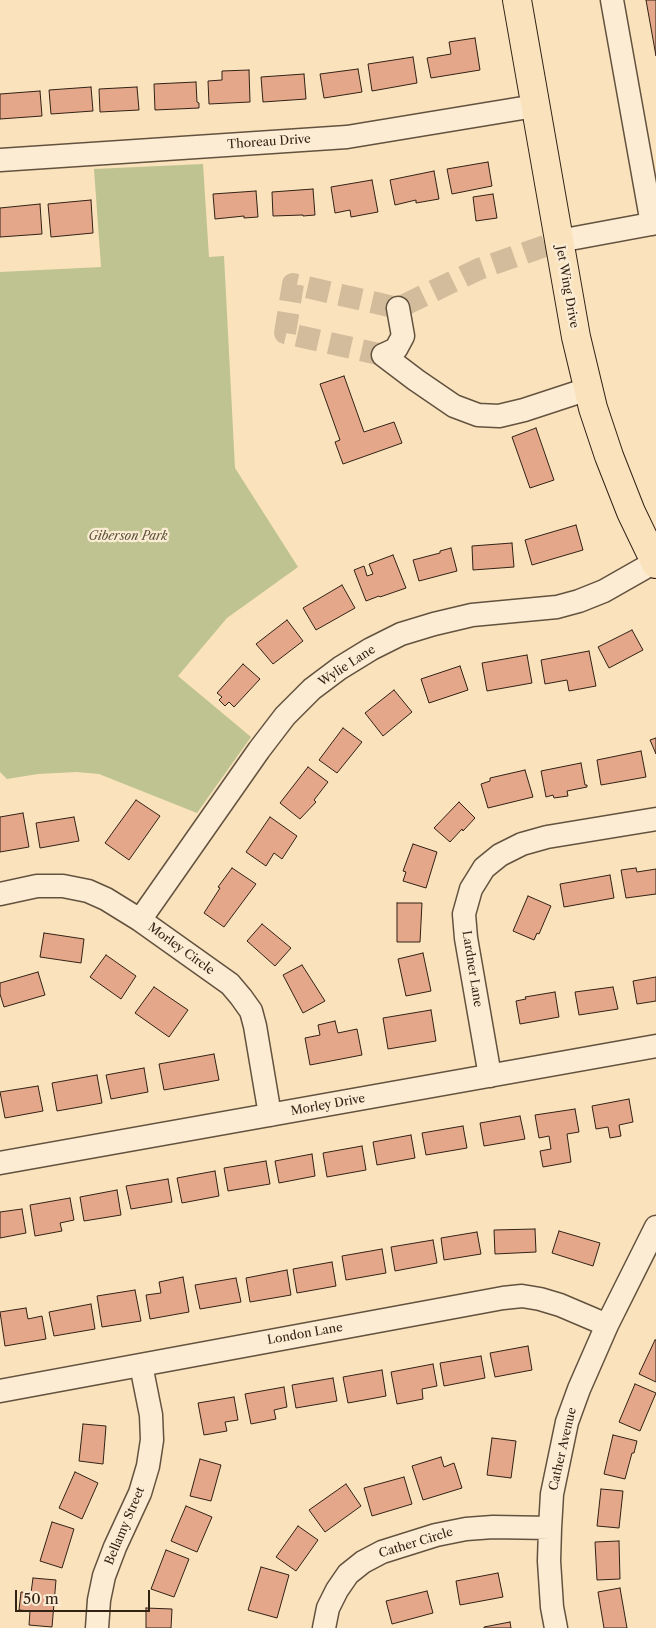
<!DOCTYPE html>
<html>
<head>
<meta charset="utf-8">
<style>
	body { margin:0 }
	#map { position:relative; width:656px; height:1628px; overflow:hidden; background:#fae2bd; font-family:"Libre Caslon Text",serif }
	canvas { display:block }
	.scale { position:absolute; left:15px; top:1590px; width:135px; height:22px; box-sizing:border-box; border:2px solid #312214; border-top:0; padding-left:6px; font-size:15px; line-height:18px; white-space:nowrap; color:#312214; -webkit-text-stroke:4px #fcecd4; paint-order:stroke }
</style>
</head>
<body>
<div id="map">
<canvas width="656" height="1628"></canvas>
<div class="scale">50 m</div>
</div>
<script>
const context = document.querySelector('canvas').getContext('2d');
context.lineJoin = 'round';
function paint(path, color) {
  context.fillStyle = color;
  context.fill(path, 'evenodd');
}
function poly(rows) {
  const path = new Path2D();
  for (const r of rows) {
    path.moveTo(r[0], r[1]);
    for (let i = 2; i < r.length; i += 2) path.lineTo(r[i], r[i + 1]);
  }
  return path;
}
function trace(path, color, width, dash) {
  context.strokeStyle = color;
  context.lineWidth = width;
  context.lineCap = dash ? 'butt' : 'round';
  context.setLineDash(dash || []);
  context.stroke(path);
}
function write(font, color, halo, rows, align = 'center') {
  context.font = font + ' "Libre Caslon Text",serif';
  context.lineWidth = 4.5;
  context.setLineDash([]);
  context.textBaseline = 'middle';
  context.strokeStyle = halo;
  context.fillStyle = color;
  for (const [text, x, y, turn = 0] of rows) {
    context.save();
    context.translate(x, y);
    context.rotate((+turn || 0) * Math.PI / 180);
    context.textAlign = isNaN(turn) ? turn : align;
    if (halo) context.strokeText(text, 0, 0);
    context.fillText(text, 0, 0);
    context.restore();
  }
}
const green = poly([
	[203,164,209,257,224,256,235,468,298,567,227,618,178,676,251,737,197,813,99,774,76,772,38,774,7,779,0,772,0,272,101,267,94,169]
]);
const building = poly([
	[646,0,656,0,656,56,646,0],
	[475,38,480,70,431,78,427,58,451,54,449,42,475,38],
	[413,57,417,83,372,91,368,64,413,57],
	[358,69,362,92,324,98,320,74,358,69],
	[249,70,250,102,209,104,208,81,222,80,222,71,249,70],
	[304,74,306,99,263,102,261,77,304,74],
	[196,82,197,102,199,103,199,108,155,110,154,84,196,82],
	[91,87,93,111,51,114,49,90,91,87],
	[137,87,139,110,100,112,99,89,137,87],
	[40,91,42,116,0,119,0,94,40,91],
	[488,162,492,186,452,194,447,169,488,162],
	[434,171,439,199,416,203,416,200,395,205,390,180,434,171],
	[372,180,378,212,351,217,350,210,335,213,331,187,372,180],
	[313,189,315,215,303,216,303,215,273,216,272,192,313,189],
	[256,191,258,217,244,218,244,216,215,219,213,194,256,191],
	[493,194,497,218,476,221,473,197,493,194],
	[91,200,93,233,51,237,48,204,91,200],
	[40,204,42,234,0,237,0,208,40,204],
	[344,376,364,432,394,422,402,443,343,464,335,442,340,440,320,384,344,376],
	[536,428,554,480,530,488,512,437,536,428],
	[576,525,583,550,532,565,525,540,576,525],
	[512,543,514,567,473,570,472,546,512,543],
	[451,548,457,571,419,581,413,560,440,553,440,551,451,548],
	[393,555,406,588,380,597,379,596,366,601,354,570,364,566,367,576,373,574,369,564,393,555],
	[342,585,355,608,316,630,303,608,342,585],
	[287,620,303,641,273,664,256,644,287,620],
	[632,630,643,650,609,668,598,647,632,630],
	[589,651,596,686,569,691,567,680,545,684,541,660,589,651],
	[527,655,532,683,487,691,482,663,527,655],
	[243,664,260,679,234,707,229,702,225,706,219,700,222,697,217,693,243,664],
	[460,666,468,690,429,703,421,679,460,666],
	[394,690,412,712,383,736,365,713,394,690],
	[343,728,362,742,337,773,319,760,343,728],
	[656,738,656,754,650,740,656,738],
	[641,751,646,777,601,785,597,760,641,751],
	[581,763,585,785,587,785,587,787,567,791,568,796,554,798,553,795,546,797,541,771,581,763],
	[308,767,328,782,314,800,316,802,300,819,280,803,308,767],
	[525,770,533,797,488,808,481,784,490,781,490,778,525,770],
	[136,800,160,816,129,860,105,843,136,800],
	[459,802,475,818,463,831,462,829,450,842,434,828,459,802],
	[23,813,29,847,0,852,0,817,23,813],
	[74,817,79,841,40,848,36,823,74,817],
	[270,817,297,836,282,859,274,853,266,866,246,852,270,817],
	[413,844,437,852,426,888,403,881,406,872,403,871,413,844],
	[232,868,256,884,224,927,204,913,220,888,218,887,232,868],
	[636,868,637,872,656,869,656,894,626,898,621,870,636,868],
	[610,875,614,898,564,907,560,884,610,875],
	[528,896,551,906,539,934,537,933,534,940,513,931,528,896],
	[397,903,422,903,420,942,397,942,397,903],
	[262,924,291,948,275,966,247,941,262,924],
	[44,933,84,939,81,963,40,957,44,933],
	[423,953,431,991,406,996,398,959,423,953],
	[106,955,136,976,121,999,90,977,106,955],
	[302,965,325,1001,303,1013,283,975,302,965],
	[38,972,45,995,4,1007,0,994,0,983,38,972],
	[656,977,656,1001,637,1004,633,981,656,977],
	[154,987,188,1010,169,1037,135,1013,154,987],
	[613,987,618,1009,579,1015,575,992,613,987],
	[555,992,559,1017,520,1024,516,1001,526,999,525,997,555,992],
	[431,1010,436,1041,388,1049,383,1018,431,1010],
	[335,1021,338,1033,357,1029,362,1055,310,1065,305,1038,320,1035,318,1025,335,1021],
	[214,1054,219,1080,164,1090,159,1064,214,1054],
	[144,1068,148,1092,111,1099,106,1075,144,1068],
	[97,1075,102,1103,57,1111,52,1083,97,1075],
	[38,1086,43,1111,5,1118,0,1092,38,1086],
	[629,1099,633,1122,619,1125,621,1136,610,1138,608,1127,596,1129,592,1106,629,1099],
	[575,1109,579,1132,567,1134,571,1162,543,1167,540,1151,551,1149,549,1136,539,1138,535,1115,575,1109],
	[520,1116,525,1139,484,1146,480,1123,520,1116],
	[463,1126,467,1148,426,1155,422,1133,463,1126],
	[411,1135,415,1158,377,1165,373,1142,411,1135],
	[362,1146,366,1170,327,1177,323,1153,362,1146],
	[312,1154,315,1176,279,1183,275,1161,312,1154],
	[266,1161,270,1184,228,1191,224,1168,266,1161],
	[215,1171,219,1196,182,1203,177,1178,215,1171],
	[168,1179,172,1202,131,1209,126,1186,168,1179],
	[117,1190,121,1215,84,1221,80,1197,117,1190],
	[70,1198,74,1220,60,1223,62,1231,35,1236,30,1205,70,1198],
	[22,1209,26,1233,0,1238,0,1212,22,1209],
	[535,1229,536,1252,495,1254,494,1230,535,1229],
	[559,1231,600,1243,593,1266,552,1253,559,1231],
	[477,1232,481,1254,444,1260,441,1238,477,1232],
	[433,1240,437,1263,395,1271,391,1247,433,1240],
	[382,1249,386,1273,346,1280,342,1256,382,1249],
	[332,1262,336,1286,297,1293,293,1269,332,1262],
	[287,1270,291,1295,250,1302,246,1278,287,1270],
	[183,1277,189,1312,150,1319,146,1295,161,1293,159,1282,183,1277],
	[236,1278,241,1302,200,1309,195,1285,236,1278],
	[135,1290,141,1321,102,1327,97,1296,135,1290],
	[91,1304,95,1329,54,1336,49,1312,91,1304],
	[26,1308,28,1319,42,1316,46,1339,5,1346,0,1312,26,1308],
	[655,1340,656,1340,656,1382,639,1374,655,1340],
	[528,1346,532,1370,495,1377,490,1353,528,1346],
	[481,1356,485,1378,444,1386,440,1363,481,1356],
	[433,1364,437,1386,422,1389,423,1399,397,1404,391,1372,433,1364],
	[382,1370,386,1396,348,1403,343,1377,382,1370],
	[333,1378,337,1401,296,1408,292,1385,333,1378],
	[635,1384,656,1393,640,1431,619,1422,635,1384],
	[284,1387,287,1407,274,1410,276,1419,251,1424,245,1394,284,1387],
	[234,1397,238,1420,225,1422,227,1431,204,1435,198,1403,234,1397],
	[83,1424,106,1426,103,1464,79,1461,83,1424],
	[613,1435,637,1441,634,1453,632,1453,625,1479,604,1474,613,1435],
	[492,1438,516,1441,511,1478,487,1475,492,1438],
	[441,1457,444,1467,454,1463,462,1488,423,1500,412,1466,441,1457],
	[200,1459,221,1465,211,1501,190,1496,200,1459],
	[75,1472,98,1483,82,1519,59,1508,75,1472],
	[404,1477,412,1504,372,1516,364,1488,404,1477],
	[346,1484,361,1506,325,1532,309,1510,346,1484],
	[601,1489,623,1491,619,1528,597,1526,601,1489],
	[186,1506,212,1517,197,1552,171,1541,186,1506],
	[52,1522,74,1529,62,1568,40,1561,52,1522],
	[298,1526,318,1540,296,1571,276,1557,298,1526],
	[619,1541,620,1579,597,1580,595,1542,619,1541],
	[166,1550,189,1559,174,1597,151,1589,166,1550],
	[261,1567,289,1575,277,1618,248,1610,261,1567],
	[498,1573,503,1597,460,1605,456,1581,498,1573],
	[33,1578,56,1580,52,1627,29,1625,30,1611,19,1610,21,1592,31,1593,33,1578],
	[620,1588,627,1628,604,1628,598,1592,620,1588],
	[427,1591,433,1613,392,1624,386,1601,427,1591],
	[146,1608,172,1609,171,1628,146,1628,146,1608],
	[510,1622,511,1628,484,1628,484,1627,510,1622]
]);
const minorTunnel = poly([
	[383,355,285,333,293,284,398,308,479,269,559,241]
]);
const minor = poly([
	[612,0,652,224],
	[0,160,347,137,535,106],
	[559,241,656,223],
	[398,308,403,336,396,349,383,355,416,380,454,406,478,415,499,416,524,410,588,389],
	[0,894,37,886,63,886,88,891,106,899,140,920,230,984,241,997,251,1011,255,1026,270,1115],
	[140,920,259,750,285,716,312,689,340,668,371,649,401,634,434,624,472,615,557,607,579,601,604,591,655,562],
	[490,1076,466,938,464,914,471,889,484,868,500,855,522,844,547,837,656,819],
	[0,1163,656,1046],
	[0,1391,503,1298,522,1296,540,1299,560,1305,607,1325],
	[97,1628,99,1600,104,1576,115,1547,140,1493,148,1466,152,1440,151,1415,141,1365],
	[324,1628,328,1608,337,1590,348,1574,363,1562,382,1552,436,1535,466,1529,493,1527,550,1528],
	[556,1628,552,1607,549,1561,550,1528,552,1494,567,1422,579,1389,607,1325,656,1227]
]);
const major = poly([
	[517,0,576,337,593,408,609,456,631,512,656,564]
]);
const streetNames = [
	["Thoreau Drive",269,142,-4],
	["Jet Wing Drive",567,287,80],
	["Wylie Lane",347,666,-33],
	["Morley Circle",181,949,36],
	["Lardner Lane",472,969,81],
	["Morley Drive",328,1105,-10],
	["London Lane",305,1334,-10],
	["Cather Avenue",563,1449,-77],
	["Bellamy Street",125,1526,-67],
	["Cather Circle",416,1543,-17]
];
const parkNames = [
	["Giberson Park",128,537]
];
paint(green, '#bec391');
paint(building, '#e4a78a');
trace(building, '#312214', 1);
trace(minorTunnel, '#d2bc9b', 22, [22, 11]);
trace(minor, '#63523e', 25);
trace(major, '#312214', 30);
trace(minor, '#fcecd4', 22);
trace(major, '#fae2bd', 28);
write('12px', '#312214', '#fcecd4', streetNames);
write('italic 12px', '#5b523a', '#fcecd4', parkNames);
</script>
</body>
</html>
